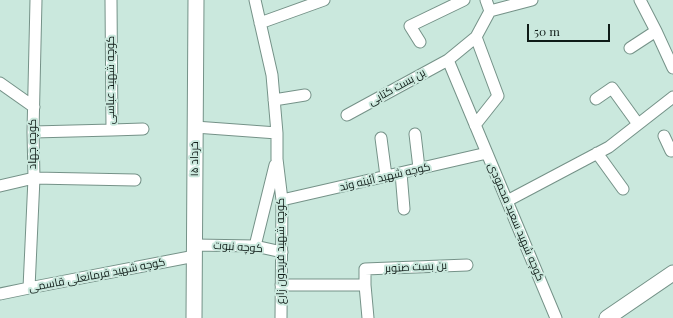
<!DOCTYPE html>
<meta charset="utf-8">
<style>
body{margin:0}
#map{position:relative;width:673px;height:318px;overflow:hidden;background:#cae8dd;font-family:"Playfair Display",serif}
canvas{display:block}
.scale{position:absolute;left:527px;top:24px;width:83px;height:18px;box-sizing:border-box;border:2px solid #0f1b17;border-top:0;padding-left:5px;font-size:12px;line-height:14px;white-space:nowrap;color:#0f1b17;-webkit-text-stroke:3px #cae8dd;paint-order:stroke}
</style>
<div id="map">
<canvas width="673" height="318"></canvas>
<div class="scale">50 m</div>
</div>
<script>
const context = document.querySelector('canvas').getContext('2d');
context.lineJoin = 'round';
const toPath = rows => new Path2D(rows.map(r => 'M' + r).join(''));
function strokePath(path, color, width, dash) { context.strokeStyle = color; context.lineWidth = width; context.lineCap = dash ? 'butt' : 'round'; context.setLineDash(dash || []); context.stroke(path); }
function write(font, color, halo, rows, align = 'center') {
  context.font = font + ' "Playfair Display",Cairo,serif'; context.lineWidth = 4; context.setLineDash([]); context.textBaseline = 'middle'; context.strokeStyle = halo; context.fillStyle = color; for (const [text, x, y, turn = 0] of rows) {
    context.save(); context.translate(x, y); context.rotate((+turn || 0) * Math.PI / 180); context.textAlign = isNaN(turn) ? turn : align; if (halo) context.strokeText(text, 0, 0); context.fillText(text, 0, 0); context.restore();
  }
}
const minor = toPath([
 [255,0,272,75,277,133,277,159,282,200,281,318],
 [640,0,656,31,673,68],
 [490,11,532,0],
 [260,23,324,0],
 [420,42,410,26,464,0],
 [630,48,656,31],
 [448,60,556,318],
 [0,83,34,107],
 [596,99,612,88,638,124],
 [274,100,305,95],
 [347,115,448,60,476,37,490,11,486,0],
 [475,125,498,96,476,37],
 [195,127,277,133],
 [112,130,143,129],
 [33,132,112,130,111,0],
 [415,134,419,168],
 [664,136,671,151,673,150],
 [381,138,386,176],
 [597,153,623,189],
 [401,173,404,209],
 [0,186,34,178,135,180],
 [282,200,487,153],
 [507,201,609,147,673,97],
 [195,245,255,246,282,252],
 [255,246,275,165],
 [281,285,365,285],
 [29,288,34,178,33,132,36,0],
 [0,294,29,288,195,256],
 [368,318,365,285,365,269,467,265]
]);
const secondary = toPath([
 [194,318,196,0],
 [607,318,673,273]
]);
strokePath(minor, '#759288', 13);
strokePath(secondary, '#759288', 17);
strokePath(minor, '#fff', 11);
strokePath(secondary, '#fff', 15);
write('11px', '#0f1b17', '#cae8dd', [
 ["کوچه شهید عباسی",111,80,-90],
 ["بن بست کتابی",397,87,-29],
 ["کوچه جهاد",33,144,-90],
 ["۱۵ خرداد",195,159,-90],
 ["کوچه شهید آئینه وند",385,177,-13],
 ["کوچه شهید سعید محمودی",516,222,67],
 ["کوچه نبوت",238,247,4],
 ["کوچه شهید فریدون زارع",281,251,-90],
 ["بن بست صنوبر",416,267,-3],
 ["کوچه شهید فرمانعلی قاسمی",97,275,-11]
]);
</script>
